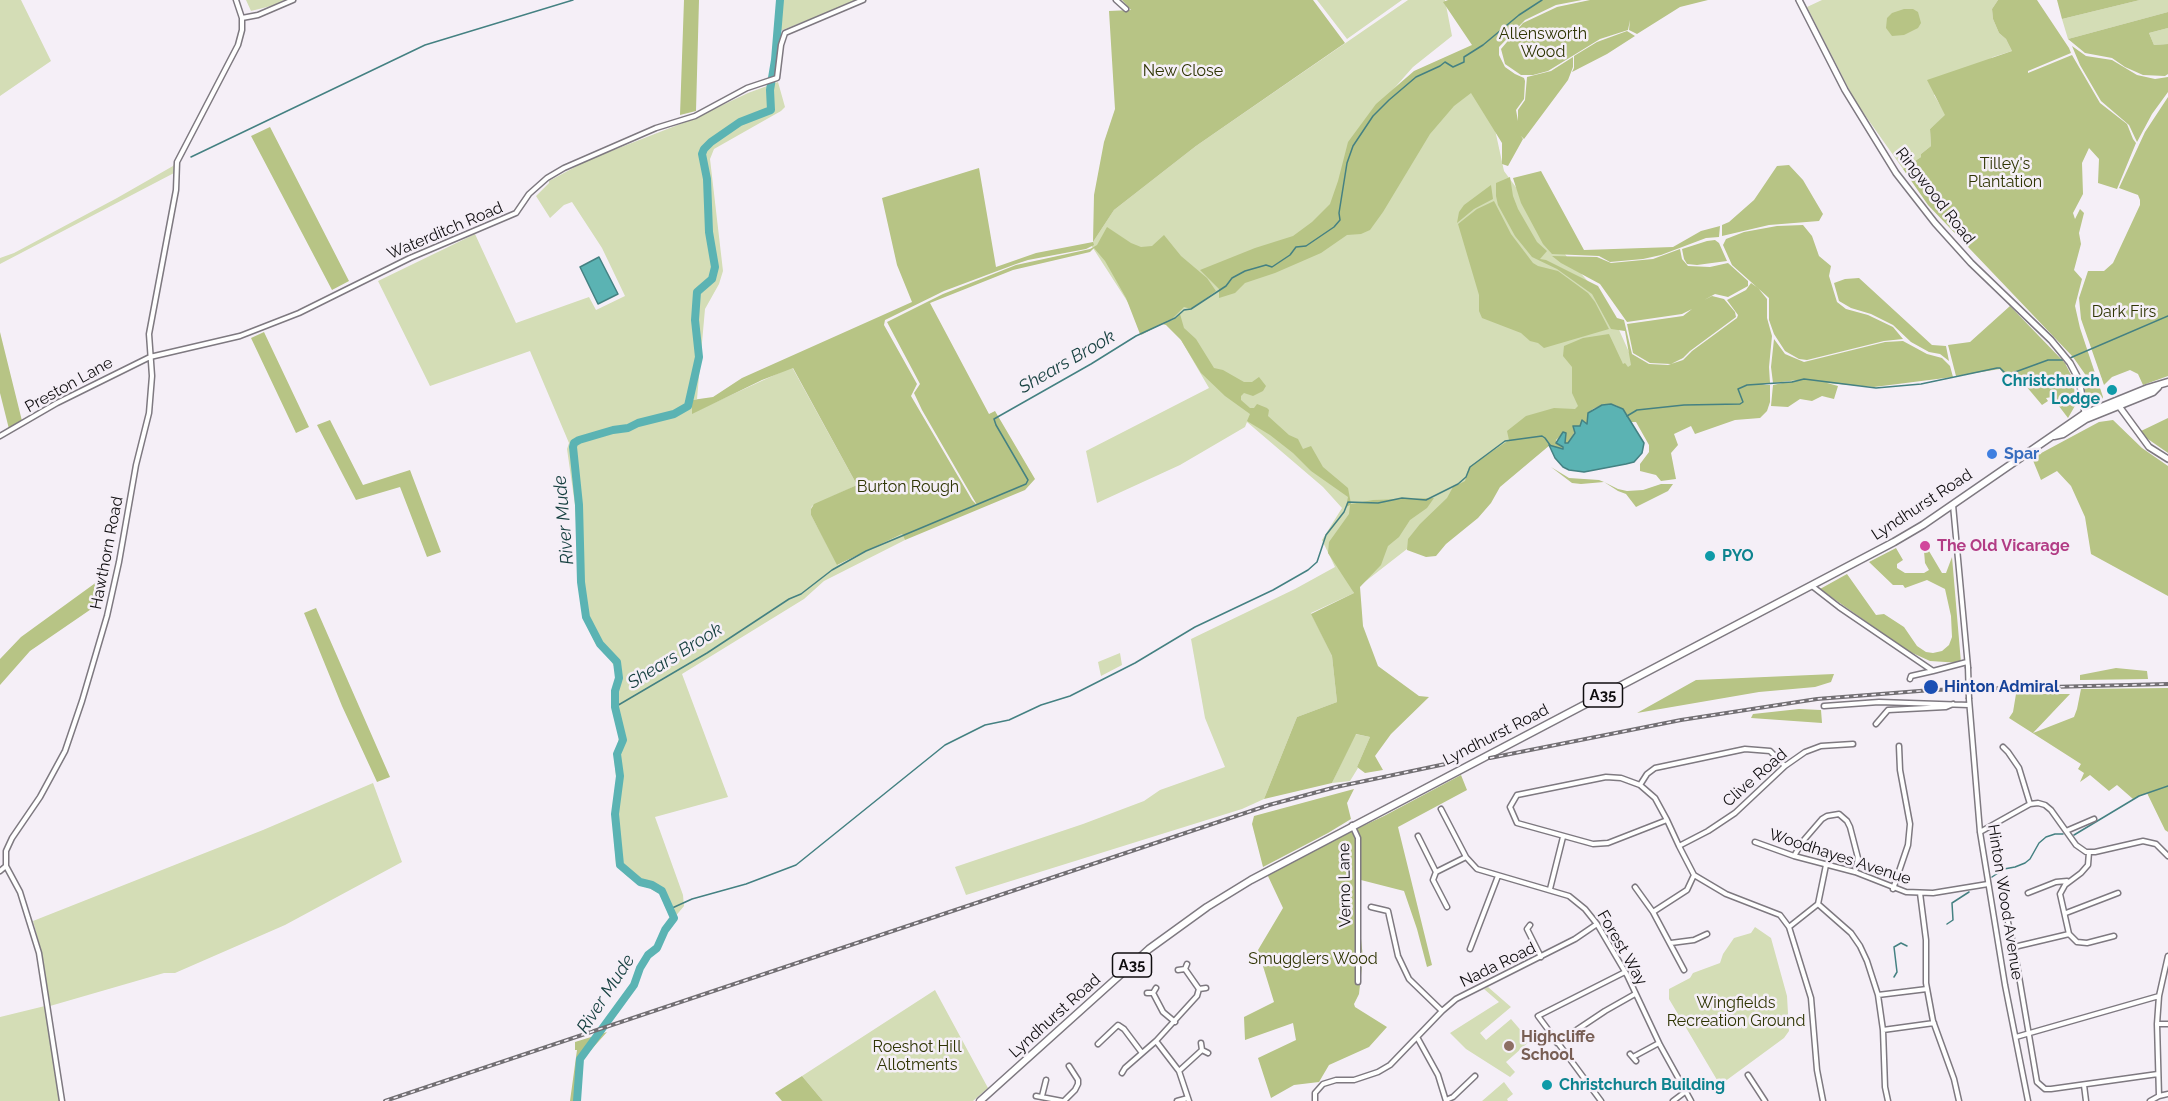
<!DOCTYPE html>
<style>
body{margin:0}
canvas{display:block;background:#f5eff7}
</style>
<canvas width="2168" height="1101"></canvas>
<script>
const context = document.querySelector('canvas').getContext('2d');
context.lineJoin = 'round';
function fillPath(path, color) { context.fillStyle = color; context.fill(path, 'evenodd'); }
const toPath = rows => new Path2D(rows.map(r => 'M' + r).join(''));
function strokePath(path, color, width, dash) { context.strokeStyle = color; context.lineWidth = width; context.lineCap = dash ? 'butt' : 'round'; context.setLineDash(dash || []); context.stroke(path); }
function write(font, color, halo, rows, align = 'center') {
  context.font = font + ' Raleway,sans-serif'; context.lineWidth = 5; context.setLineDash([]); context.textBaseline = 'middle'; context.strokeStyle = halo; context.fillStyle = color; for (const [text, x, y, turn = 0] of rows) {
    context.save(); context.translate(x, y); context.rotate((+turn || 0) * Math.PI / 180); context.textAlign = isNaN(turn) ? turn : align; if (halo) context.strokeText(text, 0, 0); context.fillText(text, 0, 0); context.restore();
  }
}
fillPath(toPath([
 [0,0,21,0,51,61,0,96],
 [246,0,284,0,275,5,251,11],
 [783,0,859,0,780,31],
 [1317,0,1402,0,1347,39],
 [1408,0,1445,0,1452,36,1413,67,1390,93,1369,132,1463,73,1494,125,1504,171,1570,261,1607,303,1637,370,1353,591,1354,593,1311,613,1332,656,1337,702,1297,717,1264,799,1242,809,966,895,955,867,1083,824,1144,801,1160,790,1225,767,1205,718,1191,639,1295,589,1335,567,1322,540,1342,508,1323,487,1247,422,1245,427,1180,465,1097,503,1086,451,1209,388,1167,316,1147,332,1091,245,1114,210,1196,146],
 [1822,0,1998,0,1992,9,1993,19,1999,33,2006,39,2012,51,1993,57,1934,95,1946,115,1930,129,1931,146,1921,154,1921,157,1903,169,1855,101,1807,7],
 [2140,0,2168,0,2168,12,2068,39,2062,19],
 [2168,28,2168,44,2154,45,2149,33],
 [778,82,785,107,781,111,714,149,710,159,723,271,719,284,705,309,697,399,692,400,692,413,792,367,857,485,812,506,811,509,811,515,838,565,902,534,905,540,824,581,804,599,682,674,728,797,655,817,683,895,684,906,674,918,668,911,660,894,627,876,616,865,612,812,617,786,614,758,619,738,612,706,616,670,609,657,596,645,584,620,580,590,575,505,567,449,569,443,530,351,430,386,378,281,475,234,516,323,589,297,596,310,625,296,602,248,572,202,564,205,550,218,536,196,549,183,549,181,588,160,693,119,748,93],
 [175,162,174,173,0,264,0,258,14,253,117,198,173,166],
 [1120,653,1122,665,1101,676,1098,662],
 [1355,734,1370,737,1357,767,1358,768,1350,781,1332,783],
 [373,783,402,862,285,925,175,973,164,973,50,1006,42,954,33,921,263,830],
 [1755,927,1771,938,1787,996,1789,1031,1784,1038,1720,1085,1669,999,1669,989,1690,978,1693,973,1720,963,1723,954,1734,938,1751,933],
 [1488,987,1511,1007,1480,1033,1486,1040,1511,1019,1530,1041,1506,1062,1515,1072,1510,1077,1466,1049,1450,1033,1499,1002,1484,989],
 [935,990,988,1088,973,1101,823,1101,802,1076],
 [45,1006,59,1101,0,1101,0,1017],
 [1504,1082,1513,1094,1507,1099,1508,1101,1482,1101]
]), '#d4ddb6');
fillPath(toPath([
 [684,0,699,0,696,111,680,115],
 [1122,0,1313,0,1345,43,1196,146,1114,210,1093,242,1094,245,1086,249,1028,260,1016,264,944,291,885,320,884,325,917,384,911,396,972,500,977,505,922,410,914,393,920,384,887,322,943,294,1016,265,1090,249,1097,245,1107,227,1131,243,1141,247,1152,246,1164,235,1181,256,1207,278,1216,291,1191,309,1184,307,1173,318,1165,322,1173,320,1180,314,1184,328,1196,339,1214,368,1223,370,1244,382,1252,382,1259,377,1266,386,1263,391,1253,396,1244,393,1241,396,1241,400,1250,408,1254,408,1257,404,1267,408,1269,410,1268,416,1289,435,1298,439,1303,449,1311,446,1323,467,1348,488,1351,504,1373,500,1434,498,1427,508,1410,520,1399,537,1388,546,1381,565,1360,587,1363,626,1378,666,1419,696,1429,697,1391,734,1375,756,1383,770,1365,773,1357,767,1370,737,1356,734,1332,783,1264,799,1297,717,1337,702,1332,656,1311,614,1354,593,1328,553,1329,542,1349,514,1350,505,1346,507,1348,497,1311,471,1293,453,1270,435,1247,421,1250,414,1225,396,1201,373,1181,340,1166,325,1162,324,1141,335,1142,333,1140,334,1126,298,1105,261,1094,248,1090,252,1013,270,930,303,989,414,995,411,1035,479,1025,490,905,540,902,534,837,565,811,515,811,509,814,504,857,485,793,368,762,380,692,414,692,400,713,397,742,378,912,302,897,265,882,198,979,168,996,267,1036,253,1093,242,1094,195,1104,142,1115,109,1109,11,1131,10],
 [1448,0,1582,0,1556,5,1525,20,1499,47,1499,55,1505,67,1515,74,1524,78,1525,81,1524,99,1516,110,1518,121,1518,110,1525,100,1527,77,1551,71,1573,57,1573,67,1568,80,1524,139,1521,136,1523,139,1508,166,1502,164,1502,143,1471,93,1454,106,1430,134,1383,212,1370,230,1361,234,1347,235,1321,253,1275,273,1245,283,1235,293,1219,298,1219,289,1200,270,1255,248,1293,236,1312,222,1330,204,1338,181,1348,142,1376,104,1414,71,1472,45,1443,2],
 [1590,0,1708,0,1680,7,1637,34,1629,30,1630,20,1628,30,1600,39,1548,71,1533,75,1521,75,1505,64,1501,49,1523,23,1557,7],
 [1998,0,2037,0,2069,48,2071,53,2028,71,2028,73,2072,55,2100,103,2127,124,2133,139,2136,143,2117,189,2098,183,2099,159,2089,148,2082,163,2083,194,2073,213,2075,219,2080,209,2084,213,2079,233,2081,244,2074,270,2082,279,2075,306,2080,328,2103,397,2101,401,2088,405,2083,381,2087,377,2073,357,1928,205,1903,169,1921,157,1921,154,1931,146,1930,129,1945,115,1927,80,2012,51,2006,39,1999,33,1993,19,1992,9],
 [2057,0,2140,0,2062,19],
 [1904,9,1913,9,1918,12,1921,23,1918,28,1904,35,1892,36,1886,28,1887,18,1892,13],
 [2168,12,2168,28,2149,33,2154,45,2168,44,2168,74,2165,76,2143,75,2125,67,2112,58,2085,53,2068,39],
 [1627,31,1635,36,1607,54,1572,72,1574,68,1574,56,1597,42],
 [2072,46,2086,56,2112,60,2137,75,2155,79,2168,77,2168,92,2152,114,2137,142,2129,125,2101,101,2080,65],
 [2168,97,2168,376,2143,385,2138,374,2130,370,2112,377,2104,385,2081,319,2079,298,2088,271,2104,271,2113,263,2140,205,2140,200,2138,195,2119,188,2145,132],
 [270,127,349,281,332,290,251,136],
 [1789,165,1803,180,1823,214,1819,221,1769,225,1722,236,1722,225,1729,222,1754,200,1777,166],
 [1541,171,1584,250,1673,247,1701,231,1720,226,1719,237,1706,238,1661,255,1643,259,1610,262,1599,256,1552,254,1543,244,1521,203,1513,178],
 [1510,177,1513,196,1518,209,1537,242,1547,251,1540,259,1546,260,1598,286,1617,318,1624,320,1632,354,1649,364,1668,365,1683,360,1692,351,1737,318,1738,315,1727,300,1746,290,1751,283,1758,288,1767,299,1767,318,1772,336,1769,367,1770,383,1762,385,1770,385,1770,402,1767,411,1760,418,1735,420,1695,434,1691,426,1674,434,1678,445,1671,453,1676,479,1661,481,1656,475,1640,471,1640,464,1649,452,1649,445,1636,422,1631,422,1623,409,1615,405,1604,404,1593,409,1588,413,1588,424,1582,420,1581,425,1575,431,1569,443,1565,443,1565,432,1556,440,1557,444,1563,447,1563,449,1550,445,1500,487,1491,503,1478,518,1446,544,1436,556,1426,557,1407,550,1408,539,1420,524,1447,498,1453,487,1465,481,1469,467,1509,440,1507,431,1526,416,1554,408,1575,409,1578,406,1572,393,1572,367,1563,356,1564,346,1583,338,1609,334,1623,364,1625,363,1628,367,1631,365,1625,331,1611,329,1592,294,1557,269,1532,257,1515,236,1498,205,1496,196,1496,183],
 [1491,185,1493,199,1474,209,1457,223,1459,212,1464,205],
 [1494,201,1511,234,1533,263,1538,266,1558,271,1588,293,1595,302,1609,329,1544,348,1538,343,1530,341,1521,333,1482,318,1479,311,1479,295,1458,224,1477,209],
 [1803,225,1812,236,1819,256,1831,266,1829,276,1837,302,1846,309,1868,315,1893,327,1903,339,1884,341,1807,360,1799,359,1785,351,1774,334,1769,320,1769,298,1732,265,1723,245,1726,239,1744,232,1777,226],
 [1715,240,1719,243,1727,261,1697,265,1687,264,1684,259,1682,249,1707,241],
 [1680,249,1682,259,1688,266,1710,267,1728,263,1748,281,1748,286,1728,297,1715,294,1704,300,1712,296,1724,299,1735,312,1736,317,1690,351,1683,358,1671,364,1650,363,1633,353,1627,324,1683,316,1692,309,1682,314,1627,322,1600,284,1561,263,1552,256,1597,257,1611,263,1653,259],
 [1859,278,1932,345,1946,346,1949,361,1940,354,1929,352,1911,342,1893,325,1871,314,1851,308,1839,301,1834,283,1845,279],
 [2010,306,2065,363,2073,379,2076,404,2068,418,2052,397,2046,398,2048,401,2042,405,2015,373,2006,377,2000,369,1956,376,1948,345,1970,342],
 [0,332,22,421,9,429,0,393],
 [264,332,309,427,296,433,251,338],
 [1774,339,1785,354,1804,362,1885,342,1903,341,1927,354,1942,358,1950,366,1953,377,1874,387,1827,383,1838,386,1834,399,1822,396,1812,401,1800,399,1788,407,1771,406,1773,385,1798,380,1773,383,1771,367],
 [2168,418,2168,453,2145,437,2141,431],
 [330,420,363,485,410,470,441,552,427,557,400,487,356,500,317,425],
 [2113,420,2142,448,2168,466,2168,596,2091,554,2085,517,2071,486,2057,471,2041,480,2032,458,2099,422],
 [1551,467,1569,478,1599,480,1604,482,1618,489,1627,491,1643,490,1661,484,1673,484,1668,491,1636,507,1626,494,1618,491,1604,482,1581,484,1572,483],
 [1896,548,1903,560,1897,564,1897,568,1905,573,1924,573,1929,570,1925,563,1924,551,1929,551,1942,573,1946,573,1952,557,1961,663,1930,661,1908,651,1820,589,1847,574,1876,615,1884,614,1904,627,1917,646,1926,652,1933,653,1942,651,1949,645,1952,637,1951,616,1945,589,1927,580,1905,588,1903,585,1893,585,1869,562],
 [105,576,100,603,30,651,0,685,0,659,21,637],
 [316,608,390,777,377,782,342,706,304,613],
 [2116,668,2147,671,2148,679,2080,680,2080,675],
 [1834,674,1831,682,1815,687,1759,692,1637,713,1696,680],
 [2168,688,2168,832,2165,830,2147,793,2133,799,2117,785,2109,791,2090,775,2080,782,2084,773,2078,769,2081,764,2009,718,2013,712,2016,694,2070,694,2033,733,2074,717,2077,709,2081,689],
 [1799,709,1821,710,1822,723,1751,718,1753,714],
 [1461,775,1467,790,1398,827,1432,965,1427,967,1417,929,1404,891,1357,879,1356,890,1363,958,1359,994,1354,1004,1355,1007,1387,1027,1369,1047,1329,1065,1319,1082,1294,1085,1271,1098,1258,1058,1296,1040,1293,1023,1245,1040,1244,1017,1274,1002,1258,950,1283,908,1267,874,1314,849,1384,816],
 [1354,789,1347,803,1351,819,1328,833,1263,867,1252,824,1254,816],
 [607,1032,582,1060,580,1101,570,1101,577,1050,575,1050,575,1042],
 [802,1076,823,1101,782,1101,775,1093]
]), '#b7c485');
const water = toPath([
 [599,257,618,294,598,304,580,267,599,257],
 [1611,404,1623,409,1626,414,1644,443,1642,453,1634,462,1626,464,1584,472,1569,470,1563,467,1555,458,1549,445,1563,449,1563,447,1556,443,1563,432,1566,433,1565,443,1568,443,1575,433,1573,426,1580,426,1582,420,1587,424,1588,413,1602,405,1611,404]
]);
fillPath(water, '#5bb3b3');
strokePath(water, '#448182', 1.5);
strokePath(toPath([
 [191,157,425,45,573,0],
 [2070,358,2168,316],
 [1627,416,1637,410,1684,405,1740,404,1743,402,1738,389,1747,385,1792,382,1804,379,1876,388,1921,384,1997,368,2000,368,2007,375,2048,360,2063,360],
 [615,707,707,653,789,599,801,594,832,570,866,551,1026,484,1028,480,996,425,994,419,1091,364,1136,336,1175,318,1184,310,1191,309,1226,286,1232,278,1245,271,1266,265,1272,267,1290,255,1296,247,1306,246,1334,227,1340,220,1339,213,1347,163,1353,146,1373,116,1389,100,1416,77,1440,66,1445,62,1453,67,1464,62,1464,57,1483,45,1519,15,1542,0],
 [2074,835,2139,796,2168,786],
 [1992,877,2004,869,2015,867,2025,863,2030,859,2039,843,2046,837,2055,834,2063,834],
 [670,909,692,899,746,884,796,865,945,745,985,725,1009,720,1041,705,1070,696,1135,663,1195,627,1273,590,1308,570,1317,562,1326,535,1344,512,1348,502,1378,503,1402,498,1426,500,1458,484,1466,477,1470,467,1505,441,1542,436,1545,438,1550,445],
 [1947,924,1953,920,1952,903,1969,892],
 [1894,977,1897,972,1894,947,1901,943,1907,946]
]), '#448182', 1.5);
strokePath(toPath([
 [577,1101,580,1059,634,985,640,968,648,955,657,948,665,930,674,918,662,891,652,885,640,882,620,865,615,814,620,776,617,754,623,740,615,707,615,691,619,678,617,662,600,644,586,617,581,582,579,505,573,447,574,443,579,440,613,430,628,428,638,423,674,414,688,406,699,357,695,320,697,292,712,279,715,267,709,232,707,179,702,154,704,149,711,142,740,122,771,110,770,90,775,60,780,0]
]), '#5bb3b3', 8);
const minor = toPath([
 [1116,0,1126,9],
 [242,18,258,15,293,0],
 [0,436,57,403,150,357,240,336,299,313,410,258,516,213,529,194,547,178,564,168,656,128,695,116,747,88,777,78,781,45,785,33,863,0],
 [1953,505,1968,667],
 [1812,586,1839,607,1933,671,1967,662],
 [1910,679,1911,676,1933,671],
 [1969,699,1980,832,2005,985,2028,1101],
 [1824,706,1879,702,1969,705],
 [1876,724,1888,710,1946,707,1953,704],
 [2003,747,2008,752,2019,768,2030,804],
 [1640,785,1647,774,1655,768,1745,749,1770,751,1785,766],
 [1441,809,1466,857,1477,869,1569,896,1585,909,1597,924,1627,975,1660,1045,1691,1101],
 [1667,820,1608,843,1593,844,1517,823,1510,807,1517,795,1606,777,1621,778,1640,785,1655,798,1667,820,1679,846,1694,875,1726,894,1780,915,1789,927,1811,998,1817,1070,1823,1101],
 [1352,825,1358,838,1358,982],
 [2066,831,2094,819],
 [1980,832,2030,804,2038,803,2045,805,2051,810,2076,845,2086,852,2095,852,2143,841,2156,844,2168,856],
 [1418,836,1436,872],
 [1755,842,1794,856,1855,872,1906,892,1933,893,1988,884],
 [1679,846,1708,831,1735,813,1785,766,1805,752,1821,746,1853,744],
 [2089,852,2088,865,2081,873,2065,885,2060,894,2069,934,2014,947,2037,1082,2045,1089,2051,1089,2158,1074],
 [1794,856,1803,841,1822,819,1827,816,1839,814,1847,821,1850,827,1858,858,1855,872],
 [0,871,6,866],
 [1635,887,1653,912,1684,970],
 [1550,889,1563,837],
 [1893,889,1908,845,1910,824,1900,770,1899,746],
 [1920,893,1926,940,1926,983,1933,1021,1954,1079,1959,1101],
 [2028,893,2056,882,2067,881],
 [1818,904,1851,933,1860,946,1867,961,1878,995,1883,1030,1885,1087,1888,1101],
 [1371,907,1388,911,1398,956,1409,979,1442,1011],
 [1447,907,1433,880,1436,872,1466,857],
 [1653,912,1687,890,1694,875],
 [2066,913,2118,893],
 [2007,918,2014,947],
 [1530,925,1527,929,1541,957],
 [1789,927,1818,904,1826,865],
 [2069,934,2077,942,2087,943,2114,936],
 [1671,943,1694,940,1707,934],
 [1470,949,1498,876],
 [1178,970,1185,969,1187,964],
 [1199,989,1206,988],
 [1147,993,1153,993,1156,988],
 [1153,993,1163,1012,1175,1022],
 [1878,995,1927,989],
 [2157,1024,2168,1024],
 [1883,1030,1934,1023],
 [1417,1037,1438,1075,1446,1101],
 [2016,1037,2159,996],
 [1156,1041,1179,1071,1189,1101],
 [1201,1043,1202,1050,1208,1053],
 [1557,1043,1605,1011,1635,994],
 [1098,1044,1118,1025,1124,1029,1142,1053],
 [1630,1054,1636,1061],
 [1633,1057,1659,1043],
 [1179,1071,1202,1050],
 [1122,1073,1125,1068,1156,1041,1197,996,1199,989,1185,969],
 [1748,1075,1765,1101],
 [2084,1085,2086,1101],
 [1036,1096,1062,1101],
 [1042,1096,1046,1080],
 [2159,1096,2157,1024,2159,996,2168,956],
 [1446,1100,1453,1097,1475,1076],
 [62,1101,39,953,20,892,6,866,6,851,12,838,40,797,65,751,82,701,107,616,119,562,136,465,149,413,152,376,149,334,176,190,177,162,238,45,242,30,242,18,236,0],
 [1064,1101,1075,1090,1078,1084,1078,1080,1069,1066],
 [1177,1101,1188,1098],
 [1315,1101,1315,1093,1323,1084,1336,1080,1354,1080,1378,1072,1390,1065,1442,1011,1456,999,1575,939,1597,924],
 [1601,1101,1538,1016,1625,972],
 [1673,1101,1685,1092],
 [2150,1101,2159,1096,2168,1094]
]);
const tertiary = toPath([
 [1799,0,1845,90,1896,173,1935,223,1971,263,2051,340,2070,363,2079,380,2086,418],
 [2116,402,2149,447,2168,459]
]);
const primary = toPath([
 [2054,436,2063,434,2086,419,2153,392,2158,387],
 [980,1101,1149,949,1207,907,1251,880,1894,542,1923,525,2084,414,2148,388,2168,382]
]);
strokePath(minor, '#7e7980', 7);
strokePath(tertiary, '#7e7980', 8);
strokePath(primary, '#7e7980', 9);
strokePath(minor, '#fff', 4);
strokePath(tertiary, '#fff', 5);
strokePath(primary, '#fff', 6);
const rail = toPath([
 [1490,758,1681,720,1817,699,1932,690,2168,684],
 [385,1101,1269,805,1336,787,1455,762]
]);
strokePath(rail, '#726f73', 4);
strokePath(rail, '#f5eff7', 1.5, [4.5]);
const minorBridge = toPath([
 [1968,667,1969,699]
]);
strokePath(minorBridge, '#7e7980', 7, []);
strokePath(minorBridge, '#fff', 4);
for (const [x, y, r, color] of [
 [2112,390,6,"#0f9aa8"],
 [1992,454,6,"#3f7fe0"],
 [1925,546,6,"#d1479c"],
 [1710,556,6,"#0f9aa8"],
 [1931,687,8,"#1a4fb4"],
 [1509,1046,6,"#8d6e63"],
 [1547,1085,6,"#0f9aa8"]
]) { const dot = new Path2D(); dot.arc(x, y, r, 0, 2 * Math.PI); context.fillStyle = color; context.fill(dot); strokePath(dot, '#f5eff7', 2); }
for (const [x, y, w] of [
 [1603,695,39],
 [1132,965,39]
]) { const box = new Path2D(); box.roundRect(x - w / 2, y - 12, w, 24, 4.5); context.fillStyle = '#f5eff7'; context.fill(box); strokePath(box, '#0f0d0f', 1.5); }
write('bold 15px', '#0f0d0f', null, [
 ["A35",1603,695],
 ["A35",1132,965]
]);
write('16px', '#2f3504', '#f5eff7', [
 ["Allensworth",1543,34],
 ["Wood",1543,52],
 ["New Close",1183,71],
 ["Tilley's",2005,164],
 ["Plantation",2005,182],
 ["Dark Firs",2124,312],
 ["Burton Rough",908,487],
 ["Smugglers Wood",1313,959],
 ["Wingfields",1736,1003],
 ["Recreation Ground",1736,1021],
 ["Roeshot Hill",917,1047],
 ["Allotments",917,1065]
]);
write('16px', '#0f0d0f', '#f5eff7', [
 ["Ringwood Road",1935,196,52],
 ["Waterditch Road",445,231,-23],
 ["Preston Lane",69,385,-29],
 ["Lyndhurst Road",1922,505,-33],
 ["Hawthorn Road",107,553,-79],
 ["Lyndhurst Road",1496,735,-27],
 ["Clive Road",1755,778,-41],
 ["Woodhayes Avenue",1840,857,18],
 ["Verno Lane",1345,885,-91],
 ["Hinton Wood Avenue",2005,902,81],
 ["Forest Way",1622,948,60],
 ["Nada Road",1498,965,-26],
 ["Lyndhurst Road",1055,1016,-42]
]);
write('bold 16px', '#0d838f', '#f5eff7', [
 ["Christchurch",2100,381,"right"],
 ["Lodge",2100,399,"right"],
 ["PYO",1722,556],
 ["Christchurch Building",1559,1085]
], 'left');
write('bold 16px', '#366cbe', '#f5eff7', [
 ["Spar",2004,454]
], 'left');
write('bold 16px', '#b23c85', '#f5eff7', [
 ["The Old Vicarage",1937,546]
], 'left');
write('bold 16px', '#164399', '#f5eff7', [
 ["Hinton Admiral",1944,687]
], 'left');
write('bold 16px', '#785e54', '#f5eff7', [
 ["Highcliffe",1521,1037],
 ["School",1521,1055]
], 'left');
write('italic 18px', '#153f3f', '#f5eff7', [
 ["Shears Brook",1067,362,-30],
 ["River Mude",564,520,-95],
 ["Shears Brook",675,656,-32],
 ["River Mude",606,994,-57]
]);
</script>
